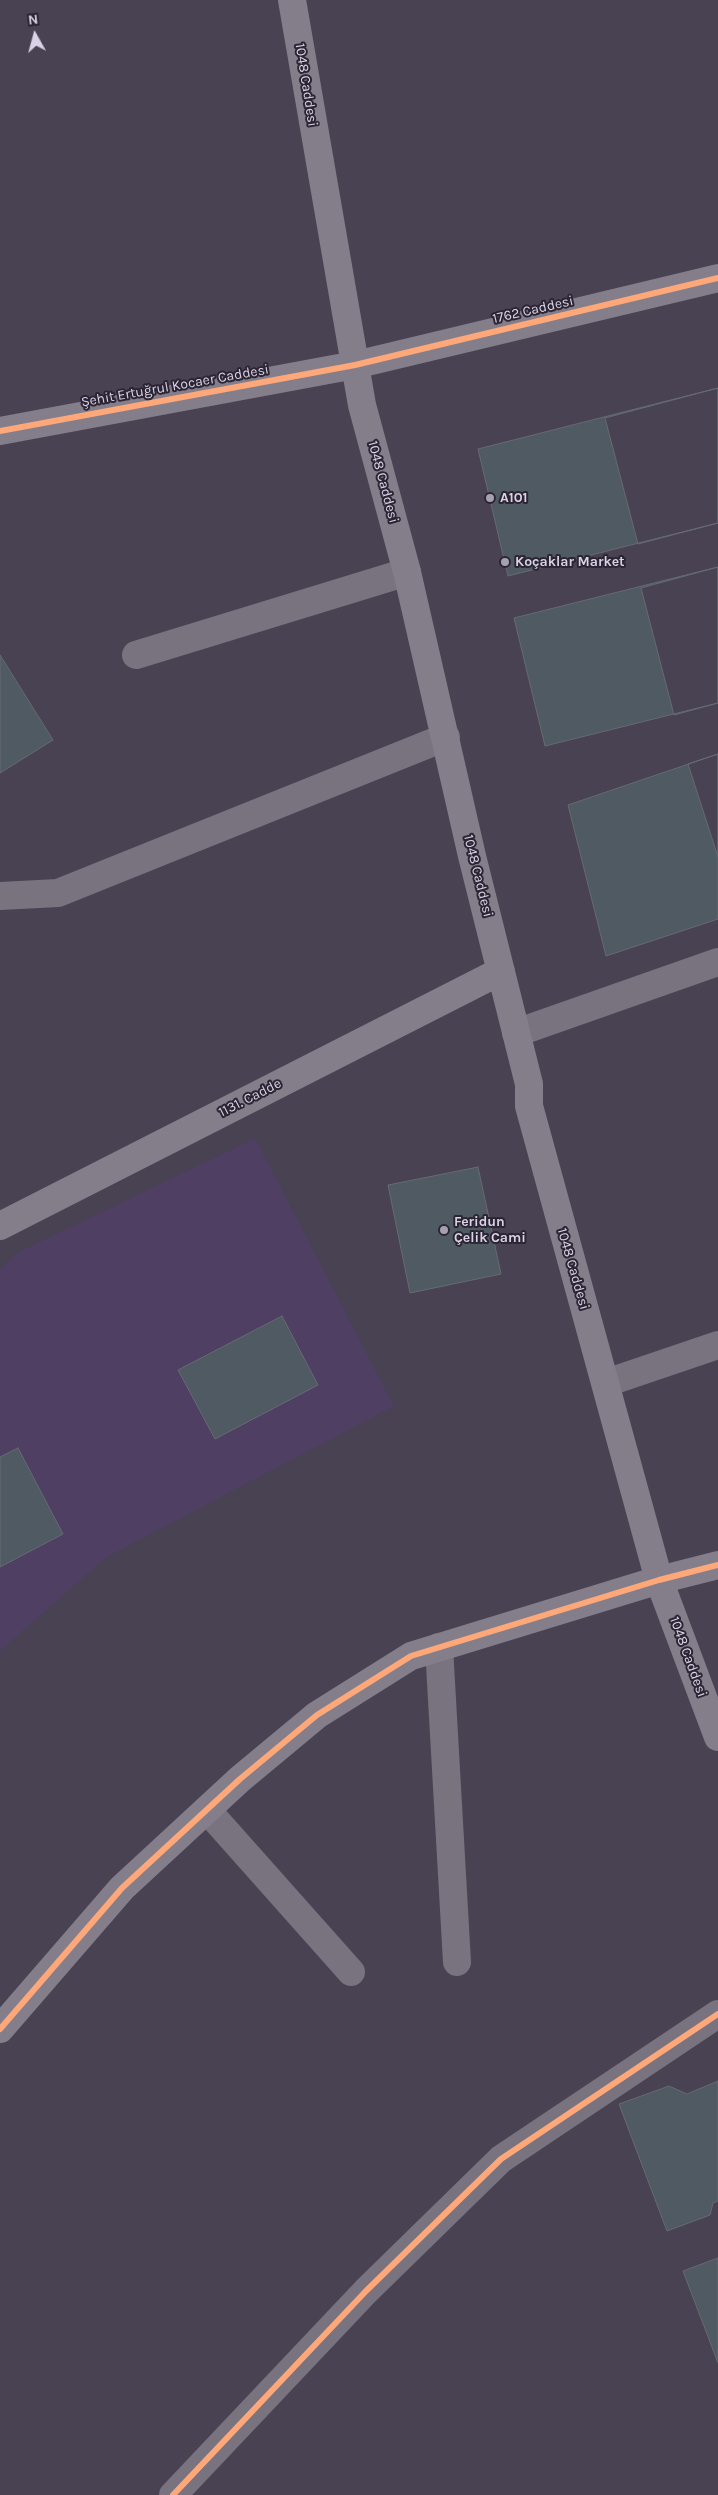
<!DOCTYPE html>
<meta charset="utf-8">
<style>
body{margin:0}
#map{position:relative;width:718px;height:2495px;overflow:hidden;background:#494253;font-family:Karla,sans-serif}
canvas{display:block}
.north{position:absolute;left:10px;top:10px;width:50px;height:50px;-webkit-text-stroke:4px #2b2534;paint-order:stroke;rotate:353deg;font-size:14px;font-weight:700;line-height:20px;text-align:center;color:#dad2e7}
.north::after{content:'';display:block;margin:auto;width:18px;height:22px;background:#dad2e7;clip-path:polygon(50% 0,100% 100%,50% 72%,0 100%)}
</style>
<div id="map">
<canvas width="718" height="2495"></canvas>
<div class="north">N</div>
</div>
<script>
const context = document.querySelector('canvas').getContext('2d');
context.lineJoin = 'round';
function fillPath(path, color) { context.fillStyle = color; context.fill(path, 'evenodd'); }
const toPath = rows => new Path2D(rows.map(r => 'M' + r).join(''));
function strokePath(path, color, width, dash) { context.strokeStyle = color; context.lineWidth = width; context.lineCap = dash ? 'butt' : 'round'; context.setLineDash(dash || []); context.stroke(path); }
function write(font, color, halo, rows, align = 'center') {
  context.font = font + ' Karla,sans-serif'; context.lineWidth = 4; context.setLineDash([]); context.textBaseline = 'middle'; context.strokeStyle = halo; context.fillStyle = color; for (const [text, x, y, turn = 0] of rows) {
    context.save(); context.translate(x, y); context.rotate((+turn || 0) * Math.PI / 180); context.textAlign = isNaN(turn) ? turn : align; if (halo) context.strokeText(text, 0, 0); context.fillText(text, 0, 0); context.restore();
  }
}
fillPath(toPath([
 [255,1138,394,1406,105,1558,0,1651,0,1270,17,1253]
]), '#4f3f63');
const building = toPath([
 [718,388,718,523,638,544,605,418,718,388],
 [718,388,718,523,508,576,478,449,718,388],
 [718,567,718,703,545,746,514,618,718,567],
 [718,567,718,703,674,715,641,588,718,567],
 [0,655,53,740,0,773,0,655],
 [718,754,718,857,688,764,718,754],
 [718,754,718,919,606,956,568,805,718,754],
 [478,1167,501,1274,410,1293,388,1185,478,1167],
 [282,1316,318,1385,215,1439,178,1370,282,1316],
 [18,1448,63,1534,0,1567,0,1457,18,1448],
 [718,2081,718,2201,713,2203,710,2215,667,2231,619,2104,669,2086,687,2094,718,2081],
 [718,2258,718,2363,683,2271,718,2258]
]);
fillPath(building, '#505a62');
strokePath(building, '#666a73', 1);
strokePath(toPath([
 [136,655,407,572],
 [0,896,58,893,446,737],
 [516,1033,718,962],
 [606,1383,718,1345],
 [439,1647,457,1962],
 [207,1810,351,1972],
 [173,2495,366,2291,501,2159,718,2014]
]), '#78737e', 28);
strokePath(toPath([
 [292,0,362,405,407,572,472,856,529,1084,529,1106,659,1580,718,1737],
 [0,431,355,365,718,278],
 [0,1226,501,971],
 [0,2029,122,1888,240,1779,317,1715,411,1656,659,1580,718,1565]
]), '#847e8b', 28);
strokePath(toPath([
 [0,431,355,365,718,278],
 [0,2029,122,1888,240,1779,317,1715,411,1656,659,1580,718,1565],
 [173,2495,366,2291,501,2159,718,2014]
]), '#fea87a', 6);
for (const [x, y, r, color] of [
 [490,498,5,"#a7a0b3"],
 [505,562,5,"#a7a0b3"],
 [444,1230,5,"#a7a0b3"]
]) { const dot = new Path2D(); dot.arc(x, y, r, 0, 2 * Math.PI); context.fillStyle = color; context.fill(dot); strokePath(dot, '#2b2534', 2); }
write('14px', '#dad2e7', '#2b2534', [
 ["1048 Caddesi",306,85,81],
 ["1762 Caddesi",533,310,-13],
 ["Şehit Ertuğrul Kocaer Caddesi",175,386,-10],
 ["1048 Caddesi",383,482,75],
 ["1048 Caddesi",478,876,76],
 ["1131. Cadde",250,1098,-27],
 ["1048 Caddesi",573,1269,74],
 ["1048 Caddesi",688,1657,70]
]);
write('bold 14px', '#dad2e7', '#2b2534', [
 ["A101",500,498],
 ["Koçaklar Market",515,562],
 ["Feridun",454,1222],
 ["Çelik Cami",454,1238]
], 'left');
</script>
